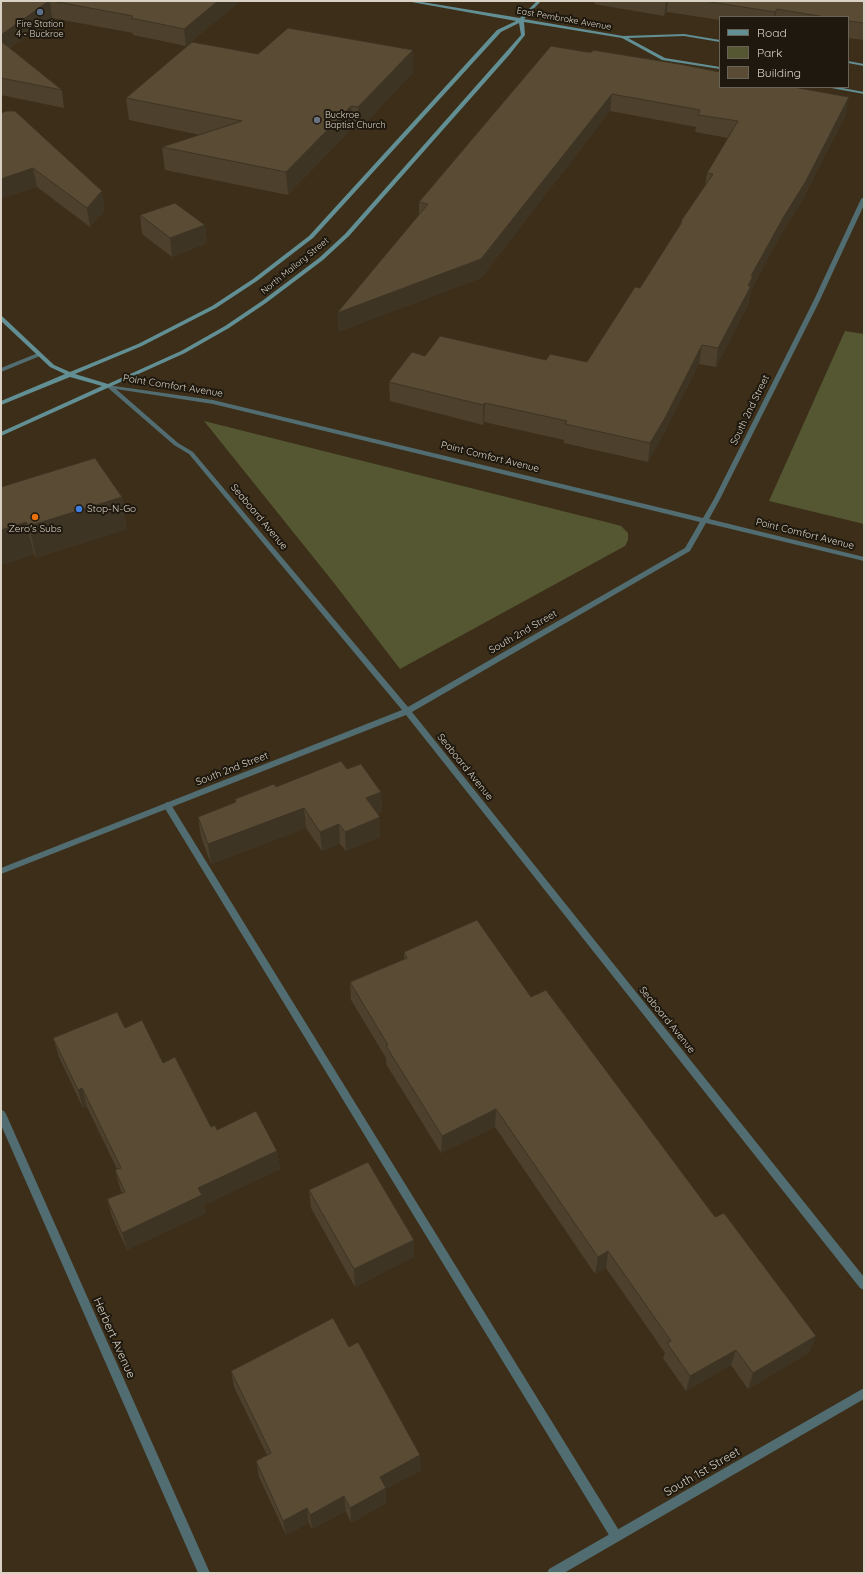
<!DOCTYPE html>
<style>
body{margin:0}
#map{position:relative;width:865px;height:1574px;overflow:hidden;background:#3c2e19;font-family:Quicksand,sans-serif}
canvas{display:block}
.frame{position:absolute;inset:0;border:2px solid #d9d1c4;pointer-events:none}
.legend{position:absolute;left:719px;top:16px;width:130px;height:72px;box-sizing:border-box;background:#1e180e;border:1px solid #696257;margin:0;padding:5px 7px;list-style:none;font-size:12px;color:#d9d1c4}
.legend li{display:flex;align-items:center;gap:8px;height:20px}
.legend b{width:20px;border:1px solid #696257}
</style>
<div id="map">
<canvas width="865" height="1574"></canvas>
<div class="frame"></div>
<ul class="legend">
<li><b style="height:5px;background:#628f94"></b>Road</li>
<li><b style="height:11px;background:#545732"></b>Park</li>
<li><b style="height:11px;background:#594b34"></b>Building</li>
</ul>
</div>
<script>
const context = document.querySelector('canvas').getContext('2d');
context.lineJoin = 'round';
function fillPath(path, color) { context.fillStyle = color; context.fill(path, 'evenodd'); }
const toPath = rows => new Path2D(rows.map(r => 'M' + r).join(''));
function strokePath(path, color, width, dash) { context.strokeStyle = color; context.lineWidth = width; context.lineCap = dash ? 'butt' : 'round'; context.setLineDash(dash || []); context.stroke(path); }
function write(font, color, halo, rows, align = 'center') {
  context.font = font + ' Quicksand,sans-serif'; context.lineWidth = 4; context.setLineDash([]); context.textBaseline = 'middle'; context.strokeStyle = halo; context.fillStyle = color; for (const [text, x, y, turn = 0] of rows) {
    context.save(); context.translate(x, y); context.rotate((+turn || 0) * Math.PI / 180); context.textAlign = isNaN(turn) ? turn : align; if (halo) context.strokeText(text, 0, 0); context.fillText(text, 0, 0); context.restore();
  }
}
fillPath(toPath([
 [845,331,864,334,864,524,769,501],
 [204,421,610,523,621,526,628,533,628,540,625,546,400,669,334,583]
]), '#545732');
fillPath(toPath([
 [38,353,41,355,40,356,1,372,1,368,38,353],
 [167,802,170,803,620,1532,622,1536,620,1540,616,1542,612,1540,164,807,163,805,167,802]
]), '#526d71');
fillPath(toPath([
 [864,197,864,205,819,302,720,499,709,519,864,557,864,561,706,523,690,551,412,712,864,1277,864,1290,860,1288,406,715,1,874,1,868,402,710,189,454,174,445,107,387,107,385,213,400,703,518,714,499,813,302,861,199,864,197],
 [116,389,213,404,700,522,685,548,408,707,193,452,178,443,116,389],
 [1,1110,4,1111,6,1114,210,1573,198,1573,1,1125,1,1110],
 [864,1388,864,1399,564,1573,547,1573,549,1569,864,1388]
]), '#526d71');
fillPath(toPath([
 [406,1,416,1,520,18,537,1,541,1,524,19,623,36,684,34,720,40,720,42,684,36,628,38,665,58,720,67,720,69,662,60,622,38,524,22,525,35,510,54,349,236,323,260,266,303,229,328,185,353,1,436,1,432,102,386,70,377,1,405,1,401,65,374,50,367,1,321,1,316,3,317,54,365,70,372,138,344,212,306,253,279,309,236,497,30,516,21,406,1],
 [519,23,521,35,506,52,345,234,319,258,262,301,225,326,181,351,108,384,75,374,142,346,216,308,257,281,313,238,501,32,519,23],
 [848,61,864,64,864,66,848,63,848,61],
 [826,87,837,87,864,92,864,94,826,87]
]), '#628f94');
fillPath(toPath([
 [1,1,240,1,186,46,133,35,133,33,52,18,10,48,62,90,64,108,1,95],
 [594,1,864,1,864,40,848,38,848,17,720,17,720,20,667,12,664,16,594,4,595,1],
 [551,46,846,114,803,199,780,236,751,290,748,305,716,367,699,364,662,437,648,462,564,443,564,440,484,422,483,425,390,401,389,382,425,356,587,362,640,288,680,225,681,221,705,186,707,173,728,138,695,132,696,127,610,111,481,278,338,332,419,215,419,202],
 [258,54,413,72,359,130,352,128,288,195,165,170,162,147,200,135,129,120,126,98],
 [1,113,105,210,90,227,37,187,1,198],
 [140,215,205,225,207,243,172,257,142,234],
 [1,487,122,497,127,529,36,558,34,554,1,565],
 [347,769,381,792,382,812,377,813,380,837,346,851,340,844,322,851,306,828,211,864,201,837,198,817,235,803,235,799,276,787],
 [404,952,531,997,810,1352,748,1389,731,1365,686,1391,663,1358,665,1353,606,1268,595,1274,495,1127,441,1153,386,1064,386,1058,351,1000,350,982,404,959],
 [125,1028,163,1063,211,1127,217,1130,277,1151,280,1169,204,1205,206,1213,127,1250,112,1217,107,1199,122,1193,120,1188,115,1170,117,1169,87,1107,83,1108,59,1057,53,1038],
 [309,1190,414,1240,414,1257,355,1287,311,1208],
 [349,1347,421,1470,386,1489,386,1503,351,1523,346,1511,312,1529,309,1523,286,1535,259,1477,256,1461,267,1455,234,1387,231,1371]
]), '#4d402d');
fillPath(toPath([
 [49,1,50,1,52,18,1,54,1,35],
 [218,1,240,1,186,46,184,29],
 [666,1,668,1,667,12,664,16],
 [777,9,775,17,774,17,775,12],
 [413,50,413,72,359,130,358,107],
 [612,94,610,111,481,278,338,332,337,313],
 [849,97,846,114,803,199,780,236,751,290,748,305,716,367,718,348,748,286,751,276],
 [351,106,352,128,288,195,286,172],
 [33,168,37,187,1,198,1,179],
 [102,191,105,210,90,227,87,208],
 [205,225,207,243,172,257,170,238],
 [702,345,699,364,662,437,648,462,650,443],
 [485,403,484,422,483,425,483,405],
 [122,497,127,529,36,558,29,526],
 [26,522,34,554,1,565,1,530],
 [381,792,382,812,367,818,366,798],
 [304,808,306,828,211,864,208,844],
 [380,817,380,837,346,851,345,832],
 [339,824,340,844,322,851,320,832],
 [82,1088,87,1107,83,1108,78,1090],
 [496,1109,495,1127,441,1153,442,1136],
 [277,1151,280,1169,204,1205,206,1213,127,1250,122,1233,198,1188],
 [414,1240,414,1257,355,1287,354,1269],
 [608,1251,606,1268,595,1274,598,1257],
 [816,1336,810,1352,748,1389,753,1373],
 [736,1350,731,1365,686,1391,690,1376],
 [420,1455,421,1470,386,1489,386,1503,351,1523,350,1508,380,1477],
 [344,1496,346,1511,312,1529,310,1515],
 [307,1508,309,1523,286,1535,283,1521]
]), '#3e3424');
const building = toPath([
 [1,1,49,1,1,35,1,1],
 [52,1,218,1,184,29,131,18,133,16,52,1],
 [704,1,864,1,864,23,848,21,848,17,825,17,777,9,775,12,704,1],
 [288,28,413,50,358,107,351,106,286,172,162,147,242,121,126,98,192,42,258,54,288,28],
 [1,41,62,90,1,78,1,41],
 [551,46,587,52,592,52,593,50,679,64,720,72,720,87,793,87,849,97,806,181,783,218,751,276,753,276,748,286,751,286,718,348,702,345,665,418,650,443,565,424,567,421,485,403,483,405,389,382,412,352,425,356,440,336,546,360,550,354,587,362,635,287,640,288,682,222,681,221,713,174,707,173,738,121,698,115,700,110,612,94,481,259,337,313,428,204,419,202,551,46],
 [6,111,15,111,102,191,87,208,33,168,1,179,1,113,6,111],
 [175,203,205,225,170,238,140,215,175,203],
 [95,458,122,497,29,526,26,522,1,530,1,487,95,458],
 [341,761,347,769,361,764,381,792,366,798,380,817,345,832,339,824,320,832,304,808,208,844,198,817,236,802,235,799,274,784,276,787,341,761],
 [477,920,531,997,546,990,715,1217,724,1213,816,1336,753,1373,736,1350,690,1376,667,1343,671,1341,608,1251,598,1257,496,1109,442,1136,386,1046,388,1045,350,982,407,958,404,952,477,920],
 [117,1012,125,1028,142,1020,163,1063,175,1057,211,1127,215,1125,217,1130,256,1111,277,1151,198,1188,202,1195,122,1233,107,1199,125,1192,115,1170,121,1168,82,1088,78,1090,53,1038,117,1012],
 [368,1162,414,1240,354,1269,309,1190,368,1162],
 [333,1318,349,1347,358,1342,420,1455,380,1477,386,1488,350,1508,344,1496,310,1515,307,1508,283,1521,256,1461,271,1453,231,1371,333,1318]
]);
fillPath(building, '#594b34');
strokePath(building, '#3e3424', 1);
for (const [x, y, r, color] of [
 [40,12,4,"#5c6f8a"],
 [317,120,4,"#6b7280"],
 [79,509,4,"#3f7fe0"],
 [35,517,4,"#e8710a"]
]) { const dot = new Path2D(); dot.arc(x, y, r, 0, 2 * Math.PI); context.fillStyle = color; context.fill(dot); strokePath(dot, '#1e180e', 1.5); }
write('9px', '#d9d1c4', '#1e180e', [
 ["East Pembroke Avenue",564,19,10],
 ["North Mallory Street",295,266,-39]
]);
write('9px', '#d9d1c4', '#1e180e', [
 ["Fire Station",40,24],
 ["4 - Buckroe",40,34],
 ["Buckroe",325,115,"left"],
 ["Baptist Church",325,125,"left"]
]);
write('10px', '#d9d1c4', '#1e180e', [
 ["Point Comfort Avenue",173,386,9],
 ["South 2nd Street",750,410,-64],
 ["Point Comfort Avenue",490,457,14],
 ["Seaboard Avenue",259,517,50],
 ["Point Comfort Avenue",805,534,14],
 ["South 2nd Street",523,632,-30],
 ["Seaboard Avenue",465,767,51],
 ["South 2nd Street",232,769,-21],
 ["Seaboard Avenue",667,1020,51]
]);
write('10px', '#d9d1c4', '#1e180e', [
 ["Stop-N-Go",87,509],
 ["Zero's Subs",35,529,"center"]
], 'left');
write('12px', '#d9d1c4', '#1e180e', [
 ["Herbert Avenue",114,1338,66],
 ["South 1st Street",702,1472,-30]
]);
</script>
